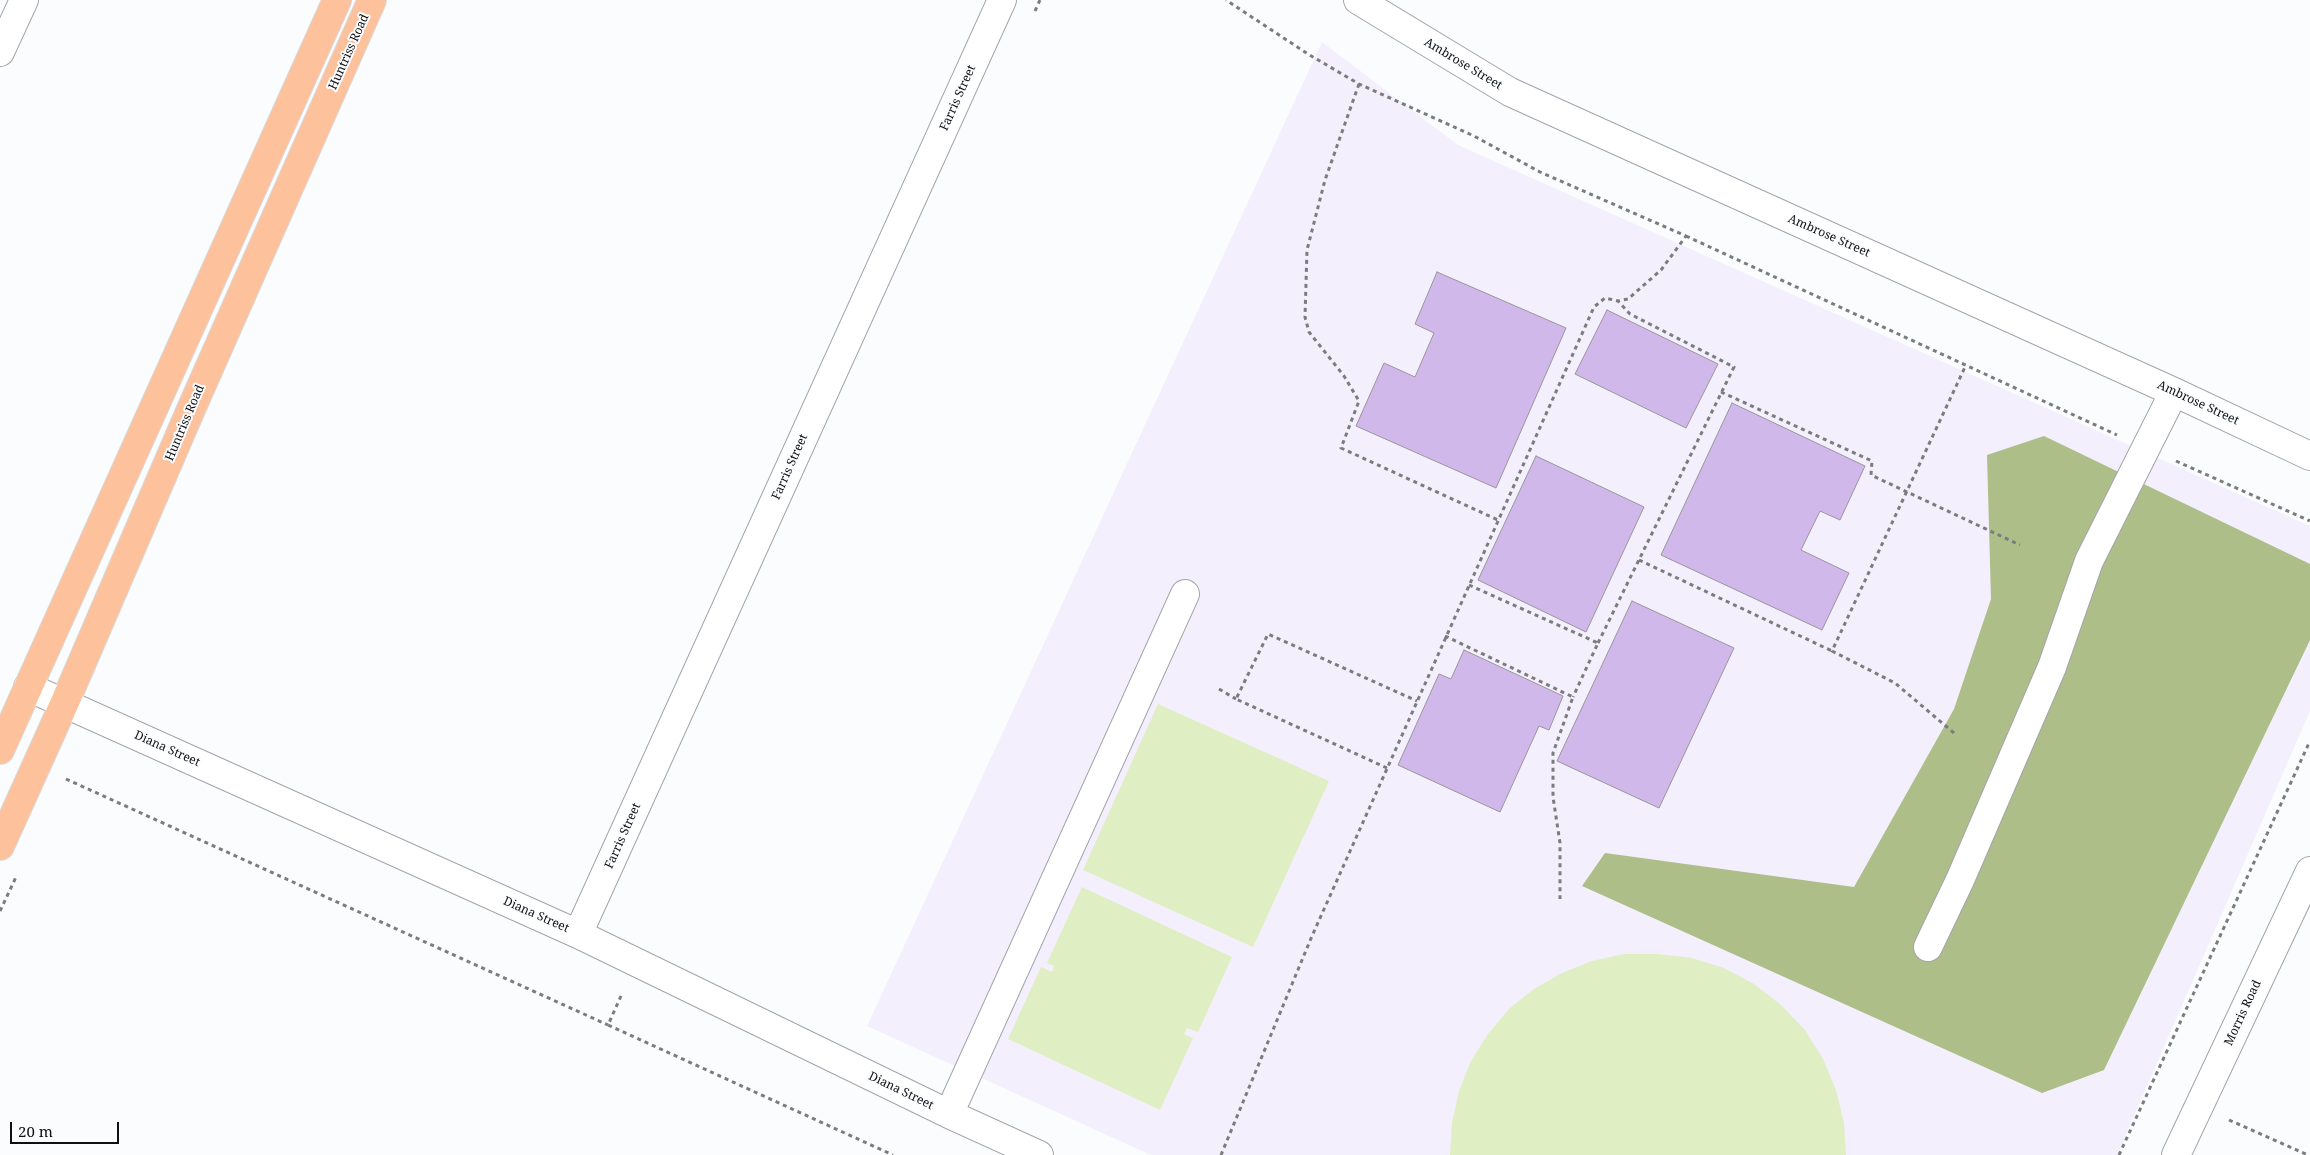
<!DOCTYPE html>
<style>
body{margin:0}
#map{position:relative;width:2310px;height:1155px;overflow:hidden;background:#fbfcfe;font-family:"Noto Serif",serif}
canvas{display:block}
.scale{position:absolute;left:10px;top:1122px;width:109px;height:22px;box-sizing:border-box;border:2px solid #0f1012;border-top:0;padding-left:6px;font-size:15px;line-height:18px;white-space:nowrap;color:#0f1012;-webkit-text-stroke:4px #fbfcfe;paint-order:stroke}
</style>
<div id="map">
<canvas width="2310" height="1155"></canvas>
<div class="scale">20 m</div>
</div>
<script>
const context = document.querySelector('canvas').getContext('2d');
context.lineJoin = 'round';
function fillPath(path, color) { context.fillStyle = color; context.fill(path, 'evenodd'); }
const toPath = rows => new Path2D(rows.map(r => 'M' + r).join(''));
function strokePath(path, color, width, dash) { context.strokeStyle = color; context.lineWidth = width; context.lineCap = dash ? 'butt' : 'round'; context.setLineDash(dash || []); context.stroke(path); }
function write(font, color, halo, rows, align = 'center') {
  context.font = font + ' "Noto Serif",serif'; context.lineWidth = 4; context.setLineDash([]); context.textBaseline = 'middle'; context.strokeStyle = halo; context.fillStyle = color; for (const [text, x, y, turn = 0] of rows) {
    context.save(); context.translate(x, y); context.rotate((+turn || 0) * Math.PI / 180); context.textAlign = isNaN(turn) ? turn : align; if (halo) context.strokeText(text, 0, 0); context.fillText(text, 0, 0); context.restore();
  }
}
fillPath(toPath([
 [1322,42,1458,145,2310,526,2310,711,2117,1155,1151,1155,867,1026]
]), '#f4effc');
fillPath(toPath([
 [1158,704,1329,781,1253,947,1083,870],
 [1082,887,1232,957,1198,1032,1187,1028,1184,1034,1193,1038,1160,1110,1008,1039,1041,967,1052,972,1054,966,1047,963],
 [1624,954,1658,954,1692,958,1724,968,1754,984,1781,1005,1805,1030,1823,1059,1836,1090,1844,1123,1846,1155,1450,1155,1452,1123,1459,1091,1471,1061,1488,1034,1509,1009,1534,989,1562,973,1592,961]
]), '#e0eec3');
fillPath(toPath([
 [2044,436,2310,564,2310,640,2104,1070,2042,1093,1582,886,1605,853,1854,887,1954,709,1991,599,1987,455]
]), '#adbe89');
const building = toPath([
 [1437,272,1566,328,1496,488,1356,426,1384,363,1415,377,1434,333,1415,324,1437,272],
 [1607,310,1718,364,1686,428,1575,374,1607,310],
 [1732,403,1865,466,1840,520,1820,511,1801,550,1849,573,1822,630,1661,555,1732,403],
 [1536,456,1644,507,1586,632,1478,580,1536,456],
 [1632,601,1734,648,1659,808,1557,761,1632,601],
 [1464,650,1563,696,1549,730,1539,726,1500,812,1398,765,1439,674,1451,679,1464,650]
]);
fillPath(building, '#d1b8ea');
strokePath(building, '#99969c', 1);
const minor = toPath([
 [1358,0,1510,92,2174,392,2310,456],
 [0,52,24,0],
 [28,687,578,934,949,1114,1039,1155],
 [578,934,1002,0],
 [1928,947,1960,880,2052,667,2089,561,2174,392],
 [949,1114,1185,594],
 [2176,1155,2310,871]
]);
const major = toPath([
 [0,750,337,0],
 [0,846,65,702,192,407,372,0]
]);
strokePath(minor, '#a3a5aa', 30);
strokePath(major, '#d9d9d9', 30);
strokePath(toPath([
 [1035,11,1040,0],
 [1359,84,1325,180,1307,250,1305,317,1309,332,1344,376,1359,401,1341,448,1498,520],
 [1686,236,2117,435],
 [1721,392,1872,461,1871,475,2020,545],
 [2176,461,2310,521],
 [1639,560,1832,651],
 [1469,585,1598,643,1573,697],
 [1445,636,1573,697,1553,753,1553,797,1560,843,1560,899],
 [1598,643,1734,367,1630,314,1618,301],
 [1219,689,1236,699],
 [1954,733,1895,683,1832,651,1966,365],
 [1387,768,1236,699,1268,634,1417,701],
 [66,779,608,1025],
 [0,911,17,875],
 [621,996,608,1025,893,1155],
 [2229,1120,2308,1155],
 [1221,1155,1312,936,1594,307,1605,298,1618,301,1628,299,1661,270,1686,236,1540,172,1474,136,1359,84,1308,54,1226,0],
 [2119,1155,2310,741]
]), '#7b7c7e', 3, [4, 4]);
strokePath(minor, '#fff', 28);
strokePath(major, '#fdc19c', 28);
write('12px', '#0f1012', '#fbfcfe', [
 ["Huntriss Road",349,52,-66],
 ["Ambrose Street",1463,64,31],
 ["Farris Street",958,98,-66],
 ["Ambrose Street",1829,236,24],
 ["Ambrose Street",2198,403,25],
 ["Huntriss Road",185,423,-67],
 ["Farris Street",790,467,-66],
 ["Diana Street",167,749,24],
 ["Farris Street",623,836,-66],
 ["Diana Street",536,915,24],
 ["Morris Road",2243,1013,-65],
 ["Diana Street",901,1091,26]
]);
</script>
